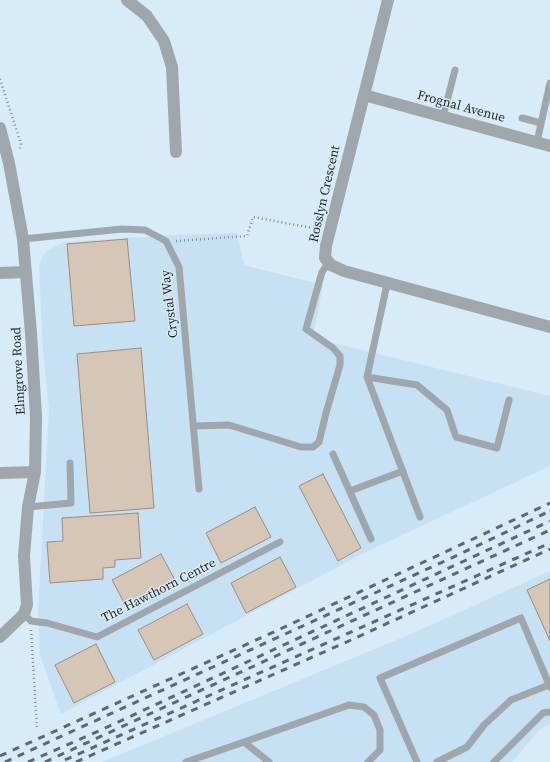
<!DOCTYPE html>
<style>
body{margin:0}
canvas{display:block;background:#d8ebf9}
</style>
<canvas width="550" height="762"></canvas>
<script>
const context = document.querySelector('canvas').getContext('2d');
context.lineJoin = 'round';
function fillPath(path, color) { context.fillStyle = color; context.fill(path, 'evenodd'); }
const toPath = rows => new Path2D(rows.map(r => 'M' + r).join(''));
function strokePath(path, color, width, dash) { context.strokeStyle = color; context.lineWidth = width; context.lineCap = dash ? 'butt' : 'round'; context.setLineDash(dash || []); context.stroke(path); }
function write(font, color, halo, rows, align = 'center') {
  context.font = font + ' "Source Serif 4",serif'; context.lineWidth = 3; context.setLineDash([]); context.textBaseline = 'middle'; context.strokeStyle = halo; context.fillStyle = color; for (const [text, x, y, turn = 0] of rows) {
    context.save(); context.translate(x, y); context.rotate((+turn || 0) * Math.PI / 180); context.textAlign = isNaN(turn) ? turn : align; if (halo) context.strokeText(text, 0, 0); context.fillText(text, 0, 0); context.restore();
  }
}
fillPath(toPath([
 [237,233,244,265,323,285,313,338,550,396,550,466,366,552,61,714,40,655,38,612,49,409,43,352,39,266,42,258,47,251,64,242,174,235],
 [550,571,550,724,539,730,512,762,102,762,411,634]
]), '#c7e1f4');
const building = toPath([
 [127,239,135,321,74,326,67,244,127,239],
 [141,348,154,508,90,513,77,354,141,348],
 [323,474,361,548,338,561,299,486,323,474],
 [255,507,271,537,221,563,206,533,255,507],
 [138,513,141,558,115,560,115,567,103,568,103,579,50,583,47,542,63,541,62,518,138,513],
 [161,554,177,584,128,610,112,580,161,554],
 [280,557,296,587,246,613,231,583,280,557],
 [550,579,550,641,527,590,550,579],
 [187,604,203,634,154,660,138,630,187,604],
 [96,644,115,682,74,703,55,665,96,644]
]);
fillPath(building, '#d6c6b6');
strokePath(building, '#9c8d7f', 1);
strokePath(toPath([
 [0,79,21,144,19,151],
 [176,241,247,236,253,217,318,229],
 [31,630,37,728]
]), '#7f8c96', 2.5, [1, 3]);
strokePath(toPath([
 [443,117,455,70],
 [522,118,541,123],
 [537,142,550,83],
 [23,239,122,229,145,230,166,241,179,267,199,489],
 [367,377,417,385,447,410,456,437,497,448,509,400],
 [367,377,420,517],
 [367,377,387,284],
 [194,426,229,425,301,447,313,447,319,442,326,413,340,365,340,356,333,348,306,329,322,272,329,262],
 [333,454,371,539],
 [350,491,403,471],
 [28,507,71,503,70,463],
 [24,614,31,621,47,623,97,637,280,542],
 [244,742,349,705,364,707,374,715,380,730,380,750,368,762],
 [186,762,244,742,269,762],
 [417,762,380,678,521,618,550,687],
 [437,762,467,747,484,725,511,700,549,685],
 [494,762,543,713,550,712]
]), '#9fa7ad', 7);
strokePath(toPath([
 [127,0,147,16,164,41,172,67,176,152],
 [388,0,326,246,325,258,331,265,344,271,550,327],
 [364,95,550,146],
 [0,128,9,163,23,239,31,333,36,417,35,472,28,507,24,556,27,605,24,614,0,637],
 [0,273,25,272],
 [0,473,35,472]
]), '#9fa7ad', 12);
strokePath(toPath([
 [0,756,276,631,550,503],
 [65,760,550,543],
 [5,762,458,555,550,511],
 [28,762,101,730,550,521],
 [45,762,550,530],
 [76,762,351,640,550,549]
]), '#5d6870', 3, [7, 7]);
write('13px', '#1f262b', '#d8ebf9', [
 ["Frognal Avenue",461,107,15],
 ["Rosslyn Crescent",325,194,-77],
 ["Crystal Way",170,304,-97],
 ["Elmgrove Road",19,371,-93],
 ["The Hawthorn Centre",159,591,-27]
]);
</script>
